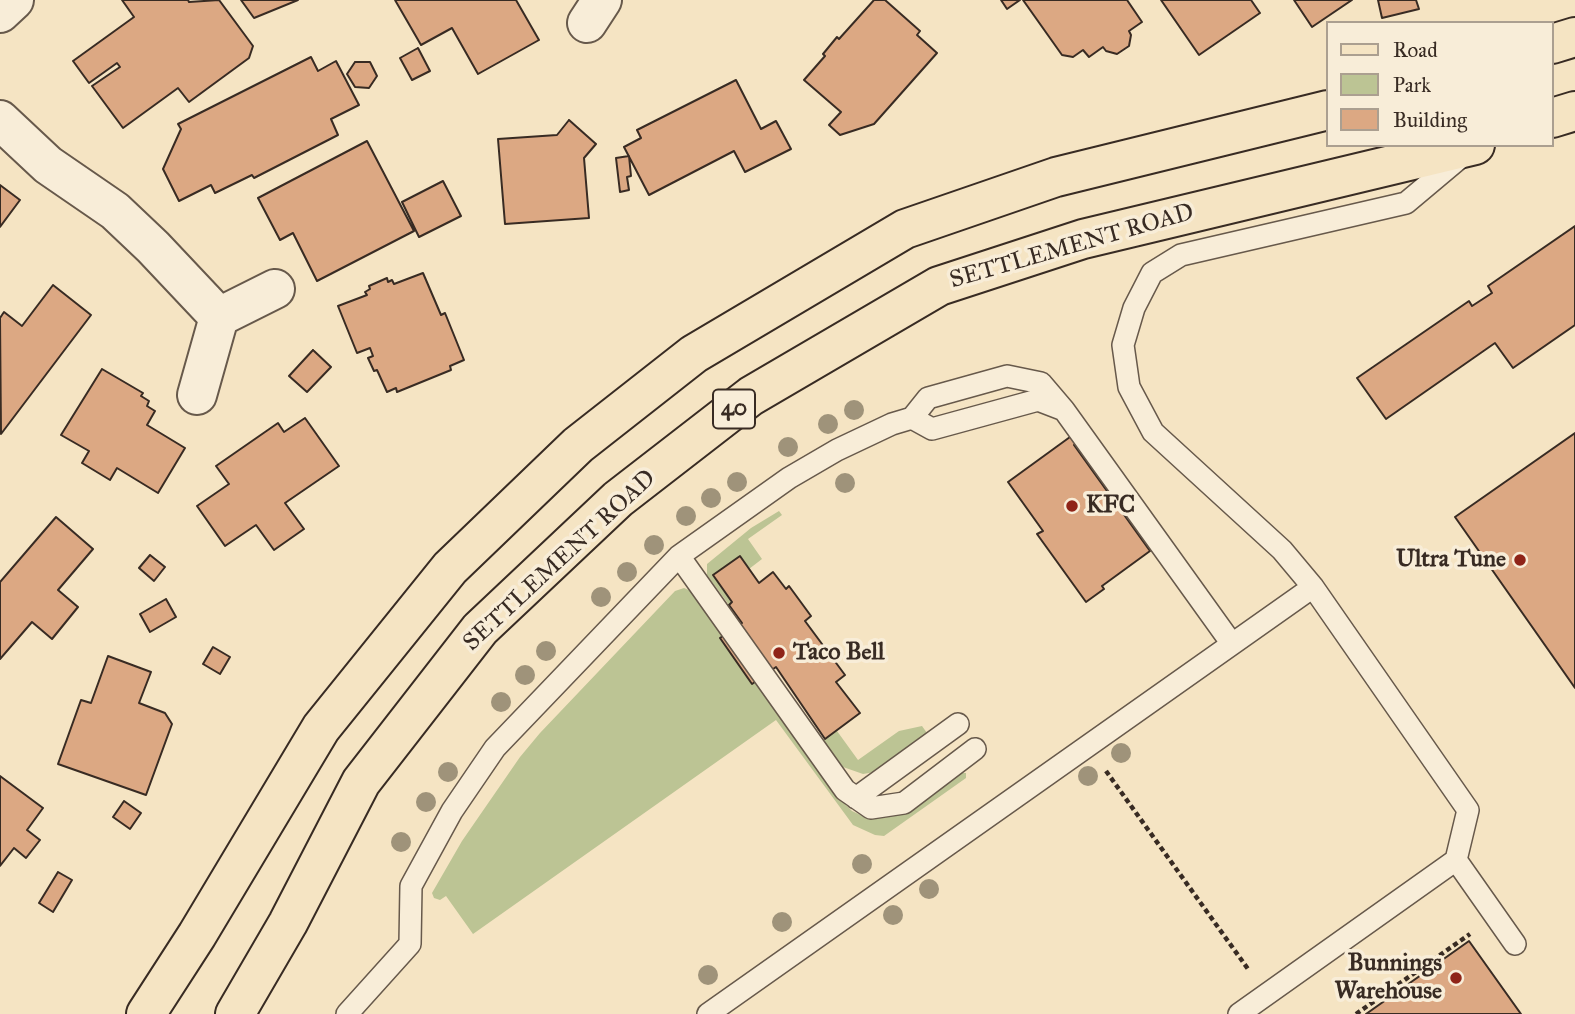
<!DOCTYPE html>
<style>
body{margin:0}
#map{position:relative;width:1575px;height:1014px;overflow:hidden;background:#f5e4c3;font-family:"IM FELL Great Primer",serif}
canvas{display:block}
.legend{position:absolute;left:1326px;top:21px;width:228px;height:126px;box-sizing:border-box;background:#f8edd8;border:2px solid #ab9f90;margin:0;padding:9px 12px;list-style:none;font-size:21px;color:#382b23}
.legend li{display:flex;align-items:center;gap:14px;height:35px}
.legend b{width:35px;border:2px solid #ab9f90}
</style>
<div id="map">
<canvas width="1575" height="1014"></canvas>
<ul class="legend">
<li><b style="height:9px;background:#f5e4c3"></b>Road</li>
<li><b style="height:19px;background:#bcc494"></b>Park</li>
<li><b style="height:19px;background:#dca883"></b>Building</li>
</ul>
</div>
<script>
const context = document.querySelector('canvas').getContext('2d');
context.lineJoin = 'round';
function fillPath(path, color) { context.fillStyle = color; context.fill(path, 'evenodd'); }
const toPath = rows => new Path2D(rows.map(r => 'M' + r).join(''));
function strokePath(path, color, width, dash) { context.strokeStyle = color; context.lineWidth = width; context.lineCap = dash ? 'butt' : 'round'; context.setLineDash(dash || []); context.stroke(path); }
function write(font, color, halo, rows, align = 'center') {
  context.font = font + ' "IM FELL Great Primer",serif'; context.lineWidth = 7; context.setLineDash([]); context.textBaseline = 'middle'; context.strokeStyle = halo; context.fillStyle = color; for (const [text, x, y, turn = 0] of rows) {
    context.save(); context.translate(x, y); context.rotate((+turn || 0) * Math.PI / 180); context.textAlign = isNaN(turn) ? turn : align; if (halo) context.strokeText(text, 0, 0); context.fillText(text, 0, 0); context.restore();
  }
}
fillPath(toPath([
 [779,511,782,515,748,539,762,559,749,569,740,556,713,575,732,602,729,605,707,575,707,564,751,528],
 [684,588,691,591,723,636,720,638,752,684,756,682,842,801,852,811,867,818,883,818,902,813,961,773,966,773,966,778,884,836,875,835,853,825,776,720,473,934,446,896,440,900,434,898,432,893,462,841,520,757,540,733,675,591],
 [922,726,927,733,875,772,863,774,843,767,823,740,837,731,858,760,899,731]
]), '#bcc494');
const building = toPath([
 [122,0,188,0,189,2,219,0,253,46,249,58,189,102,178,88,123,128,92,86,120,67,117,63,89,83,73,61,134,17,122,0],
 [241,0,298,0,254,18,241,0],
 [395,0,516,0,539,40,478,74,452,28,421,45,395,0],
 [874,0,885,0,920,31,917,35,937,53,874,124,840,135,829,125,841,112,804,80,825,56,823,54,837,37,839,39,874,0],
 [1001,0,1020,0,1007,9,1001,0],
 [1023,0,1127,0,1142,22,1129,31,1131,35,1129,46,1117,54,1106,51,1103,47,1089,57,1083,50,1073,57,1062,55,1023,0],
 [1161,0,1251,0,1260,13,1199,55,1161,0],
 [1294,0,1352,0,1312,27,1294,0],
 [1378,0,1416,0,1419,9,1382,18,1378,0],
 [418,48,430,71,412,80,400,58,418,48],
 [311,57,318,71,336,61,359,105,331,119,338,135,254,178,252,175,215,193,211,185,179,201,163,169,181,129,178,124,311,57],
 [355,62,370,62,377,76,369,88,355,87,347,74,355,62],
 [736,80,761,129,776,121,791,149,745,172,734,151,649,195,624,147,641,138,637,130,736,80],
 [569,120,596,144,584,158,589,218,505,224,498,139,557,135,569,120],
 [367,141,414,231,317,281,293,233,280,240,258,198,367,141],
 [629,156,631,176,627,177,629,190,620,192,616,158,629,156],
 [443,181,461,216,419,237,402,202,443,181],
 [0,185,20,200,0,227,0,185],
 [1575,226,1575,325,1513,368,1495,343,1386,419,1357,378,1469,301,1472,306,1492,293,1488,286,1575,226],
 [423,273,441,315,445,313,464,360,450,366,451,370,397,392,396,388,387,392,377,370,374,371,368,358,373,356,370,348,357,353,338,306,367,295,365,292,370,289,369,286,387,278,388,282,392,280,394,284,423,273],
 [53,285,91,315,1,434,0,318,4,312,22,326,53,285],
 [313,350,331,367,307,392,289,376,313,350],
 [102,369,143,393,141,396,149,401,147,406,155,411,147,425,185,448,158,493,117,468,110,480,82,463,89,451,61,435,102,369],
 [305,418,339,466,285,503,304,529,274,550,256,525,225,546,197,506,229,484,216,466,278,423,284,432,305,418],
 [1081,429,1086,436,1074,445,1150,551,1102,586,1104,589,1086,602,1037,534,1043,531,1008,482,1081,429],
 [1575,433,1575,688,1455,517,1575,433],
 [56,517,93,549,58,590,78,607,52,639,32,622,0,659,0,582,56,517],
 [150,555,165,567,154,581,139,568,150,555],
 [740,556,759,583,773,572,786,589,789,586,811,616,805,621,845,675,836,682,860,713,825,739,776,667,752,684,720,638,742,623,729,605,732,602,713,575,740,556],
 [166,599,176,617,150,632,140,614,166,599],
 [213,647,230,657,220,674,203,664,213,647],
 [108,656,151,672,139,703,165,713,172,724,146,795,58,764,81,700,91,703,108,656],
 [0,776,43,808,27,830,40,840,26,858,14,848,0,866,0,776],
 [124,801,141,813,130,829,113,817,124,801],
 [58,872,72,880,53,912,39,903,58,872],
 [1469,941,1521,1014,1366,1014,1469,941]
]);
fillPath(building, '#dca883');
strokePath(building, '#382b23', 2);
const lane = toPath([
 [912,418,932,429,1038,400,1064,410,1232,644],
 [679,556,845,790,871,808,904,803,975,749],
 [856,798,958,724],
 [1456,860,1515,944],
 [347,1014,410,944,411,886,452,811,495,748,679,556,789,478,837,450,892,424,912,418,928,398,1007,376,1041,383,1064,410],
 [708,1014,1313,587],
 [1239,1014,1456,860,1468,810,1313,587,1282,550,1153,432,1129,387,1123,345,1134,308,1152,273,1181,255,1406,203,1462,156]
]);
const street = toPath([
 [0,13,14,0],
 [587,23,602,0],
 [0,120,48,165,115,211,153,247,219,317],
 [197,395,219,317,275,289]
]);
const primary = toPath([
 [1552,44,1575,37],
 [1552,118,1575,111],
 [146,1014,197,935,321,728,450,568,578,445,694,354,905,229,1056,177,1328,110],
 [235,1014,288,923,361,782,480,629,618,499,751,396,939,286,1083,239,1475,145]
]);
strokePath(lane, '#67594b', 24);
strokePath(street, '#67594b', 42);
strokePath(primary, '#382b23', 42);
strokePath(toPath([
 [1106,771,1248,969],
 [1356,1014,1470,934]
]), '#382b23', 4.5, [5, 3.5]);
strokePath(lane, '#f8edd8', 21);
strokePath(street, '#f8edd8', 38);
strokePath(primary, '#f5e4c3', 38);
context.fillStyle = '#9f937a';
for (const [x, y] of [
 [854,410],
 [828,424],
 [788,447],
 [737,482],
 [845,483],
 [711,498],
 [686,516],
 [654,545],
 [627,572],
 [601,597],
 [546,651],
 [525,675],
 [501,702],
 [1121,753],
 [448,772],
 [1088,776],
 [426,802],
 [401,842],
 [862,864],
 [929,889],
 [893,915],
 [782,922],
 [708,975]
]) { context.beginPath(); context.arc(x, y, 10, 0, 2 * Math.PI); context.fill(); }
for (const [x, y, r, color] of [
 [1072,506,7,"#8f2418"],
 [1520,560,7,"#8f2418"],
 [779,653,7,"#8f2418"],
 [1456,978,7,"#8f2418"]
]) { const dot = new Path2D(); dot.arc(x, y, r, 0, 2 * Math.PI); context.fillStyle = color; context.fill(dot); strokePath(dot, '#f8edd8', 2.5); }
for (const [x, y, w] of [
 [734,409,42]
]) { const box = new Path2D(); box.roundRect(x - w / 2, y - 19.5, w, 39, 5); context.fillStyle = '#f8edd8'; context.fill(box); strokePath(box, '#382b23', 2); }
write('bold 23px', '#382b23', null, [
 ["40",734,409]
]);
write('24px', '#382b23', '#f8edd8', [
 ["SETTLEMENT ROAD",1072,247,-16],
 ["SETTLEMENT ROAD",560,561,-43]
]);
write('bold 24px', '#382b23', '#f8edd8', [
 ["KFC",1086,506],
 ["Ultra Tune",1506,560,"right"],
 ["Taco Bell",793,653],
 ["Bunnings",1442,964,"right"],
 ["Warehouse",1442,992,"right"]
], 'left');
</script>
